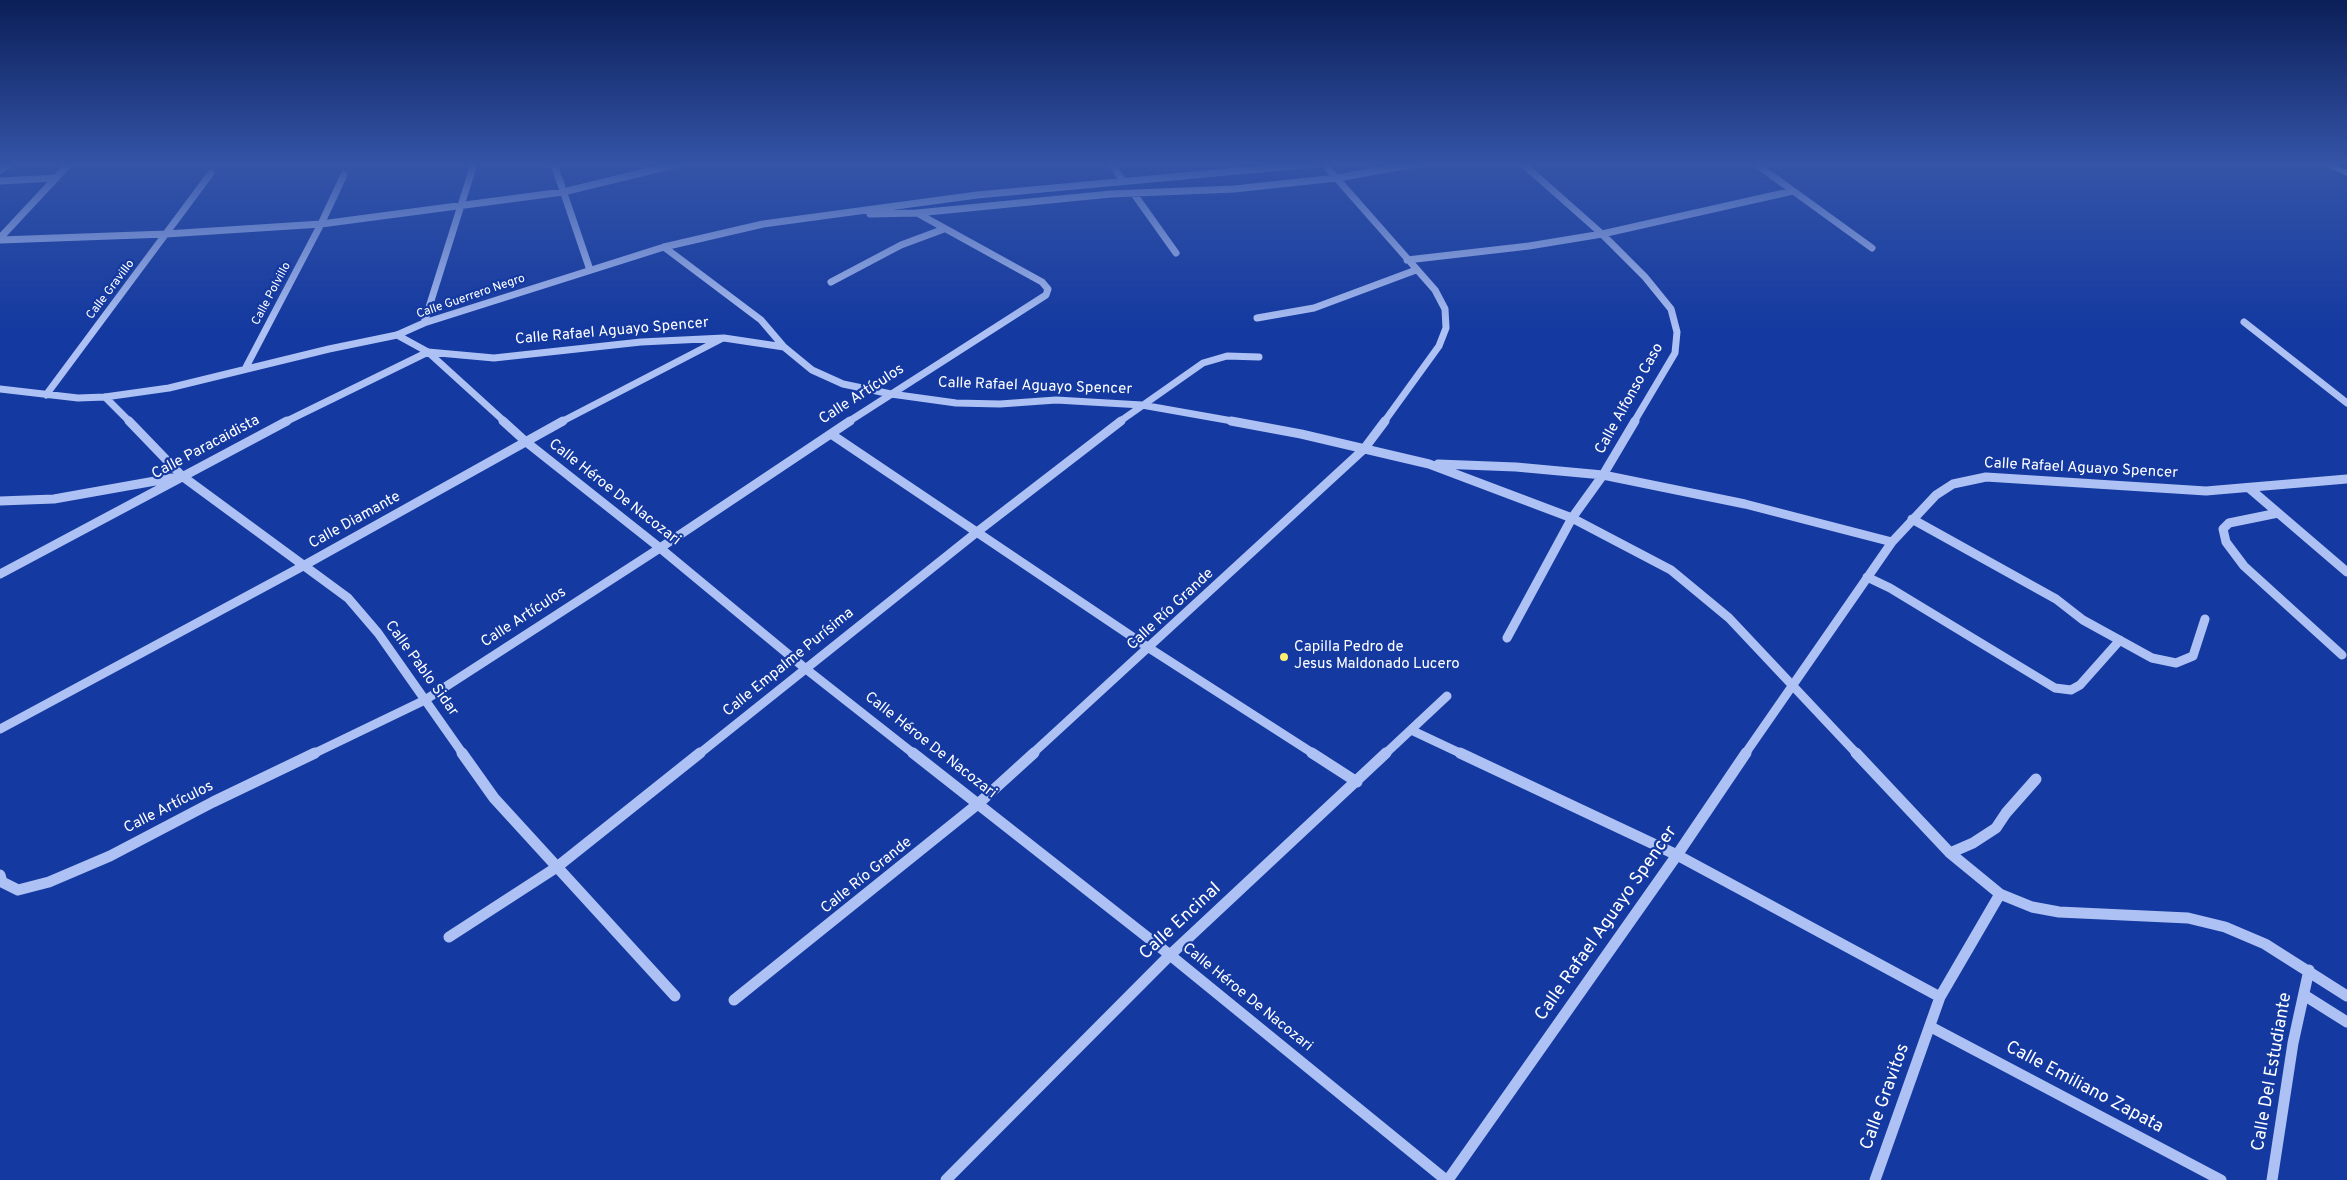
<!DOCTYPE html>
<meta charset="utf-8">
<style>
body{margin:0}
canvas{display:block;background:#1439a0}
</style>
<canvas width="2347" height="1180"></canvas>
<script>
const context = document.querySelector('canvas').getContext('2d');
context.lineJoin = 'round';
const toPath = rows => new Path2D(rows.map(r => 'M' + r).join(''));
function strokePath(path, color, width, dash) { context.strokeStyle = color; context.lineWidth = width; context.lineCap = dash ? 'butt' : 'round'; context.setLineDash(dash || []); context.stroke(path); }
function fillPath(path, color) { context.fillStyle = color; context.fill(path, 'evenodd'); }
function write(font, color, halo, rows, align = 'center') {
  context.font = font + ' Overpass,sans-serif'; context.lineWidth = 4.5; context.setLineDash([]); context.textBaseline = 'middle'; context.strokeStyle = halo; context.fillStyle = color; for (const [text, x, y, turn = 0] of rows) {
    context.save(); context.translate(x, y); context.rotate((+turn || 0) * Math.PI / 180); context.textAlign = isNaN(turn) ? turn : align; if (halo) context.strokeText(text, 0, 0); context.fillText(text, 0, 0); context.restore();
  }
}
strokePath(toPath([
 [554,164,590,270],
 [1112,164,1123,181],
 [1324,164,1435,290,1445,309,1446,328,1439,346,1384,422],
 [1523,164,1602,234,1645,277,1671,309,1677,332,1675,353,1634,422],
 [1756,164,1872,248],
 [0,170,9,164],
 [0,181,56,178],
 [1134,194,1176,253],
 [870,214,917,213,1111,194,1234,189,1337,178,1416,164],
 [0,238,69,164],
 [0,240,166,234,321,224,563,192,678,164],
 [664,247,761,320,784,347],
 [1407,260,1529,246,1602,234,1793,191],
 [831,282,901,245,944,229],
 [1257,318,1314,308,1416,270],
 [2244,322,2347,403],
 [424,323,474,164],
 [397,335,428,352,505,422],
 [428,352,494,358,641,342,724,338,784,347,812,370,843,384,891,394,956,403,1000,404,1056,400,1142,405,1238,422],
 [245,369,321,224,344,175],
 [0,389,78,398,105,397,169,388,329,349,397,335,424,323,664,247,763,224,977,195,1314,164],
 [46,395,211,173],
 [105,397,130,422],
 [285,422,428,352],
 [561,422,721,339],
 [848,422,1046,295,1048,289,1042,282,917,213],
 [1119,422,1203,363,1227,356,1259,357]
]), '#adc1f4', 7);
strokePath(toPath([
 [129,421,182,476,348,598,378,633,463,754],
 [503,421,525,441,660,548,806,669,914,754],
 [1231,421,1301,434,1429,464,1572,518,1671,570,1729,618,1857,754],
 [831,434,1149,648,1314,754],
 [1438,464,1516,467,1603,475,1745,504,1892,542],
 [2249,488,2347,572],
 [0,501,54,499,172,478],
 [2278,513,2229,523,2223,529,2226,542,2244,566,2342,655],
 [1912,519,2056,599,2083,620,2152,658,2176,663,2193,656,2205,619],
 [0,574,287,421],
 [1867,577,1890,588,2055,688,2071,690,2080,685,2120,640],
 [1507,638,1572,518,1603,475,1635,421],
 [0,729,303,566,563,421],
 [1411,730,1462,754],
 [313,754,425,700,660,548,850,421],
 [699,754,977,532,1121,421],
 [1032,754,1364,449,1385,421],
 [1385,754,1447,696],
 [1745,754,1892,542,1936,495,1953,484,1986,477,2206,491,2347,479]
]), '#adc1f4', 9);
strokePath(toPath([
 [462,753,494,798,675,996],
 [913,753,1170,955,1446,1180],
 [1312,753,1357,782],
 [1460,753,1677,855,1940,997],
 [1856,753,1950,853,2000,894,2032,907,2059,912,2188,918,2225,927,2265,944,2347,996],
 [1950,853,1973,843,1996,828,2006,813,2036,779],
 [0,875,2,882,18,890,49,882,110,856,213,802,315,753],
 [449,937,557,867,700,753],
 [2304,995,2347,1022],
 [734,1000,979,803,1034,753],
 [1931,1027,2221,1180],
 [946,1180,1170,955,1386,753],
 [1448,1180,1677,855,1746,753],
 [1875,1180,1940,997,2000,894],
 [2272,1180,2293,1043,2309,970]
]), '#adc1f4', 11);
fillPath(toPath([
 [2321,164,2332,164,2347,170,2347,176,2321,164]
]), '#fafbff');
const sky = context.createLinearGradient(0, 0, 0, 329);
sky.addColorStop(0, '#0b1f58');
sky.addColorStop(0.5, '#3454a7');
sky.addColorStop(1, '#3454a700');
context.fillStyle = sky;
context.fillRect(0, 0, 2347, 329);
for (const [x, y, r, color] of [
 [1284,657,5,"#ffee70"]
]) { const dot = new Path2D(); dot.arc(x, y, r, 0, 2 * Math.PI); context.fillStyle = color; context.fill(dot); strokePath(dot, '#1439a0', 2); }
write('12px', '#fff', '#1439a0', [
 ["Calle Gravillo",111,290,-53],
 ["Calle Polvillo",272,294,-62],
 ["Calle Guerrero Negro",471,297,-19]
]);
write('15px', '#fff', '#1439a0', [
 ["Calle Rafael Aguayo Spencer",612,332,-5],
 ["Calle Rafael Aguayo Spencer",1035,387,2],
 ["Calle Artículos",862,395,-33],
 ["Calle Alfonso Caso",1630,399,-61],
 ["Calle Paracaidista",206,448,-28],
 ["Calle Rafael Aguayo Spencer",2081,469,3],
 ["Calle Héroe De Nacozari",614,493,38],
 ["Calle Diamante",355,521,-29],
 ["Calle Río Grande",1171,610,-43],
 ["Calle Artículos",524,618,-33],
 ["Calle Empalme Purísima",789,663,-39],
 ["Calle Pablo Sidar",421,669,54],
 ["Calle Héroe De Nacozari",930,746,38],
 ["Calle Artículos",169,808,-27],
 ["Calle Río Grande",867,876,-39],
 ["Calle Héroe De Nacozari",1247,998,39]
]);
write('15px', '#fff', '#1439a0', [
 ["Capilla Pedro de",1294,648],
 ["Jesus Maldonado Lucero",1294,665]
], 'left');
write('18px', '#fff', '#1439a0', [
 ["Calle Encinal",1181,922,-43],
 ["Calle Rafael Aguayo Spencer",1607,924,-55],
 ["Calle Del Estudiante",2273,1072,-80],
 ["Calle Emiliano Zapata",2084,1088,28],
 ["Calle Gravitos",1886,1097,-70]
]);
</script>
